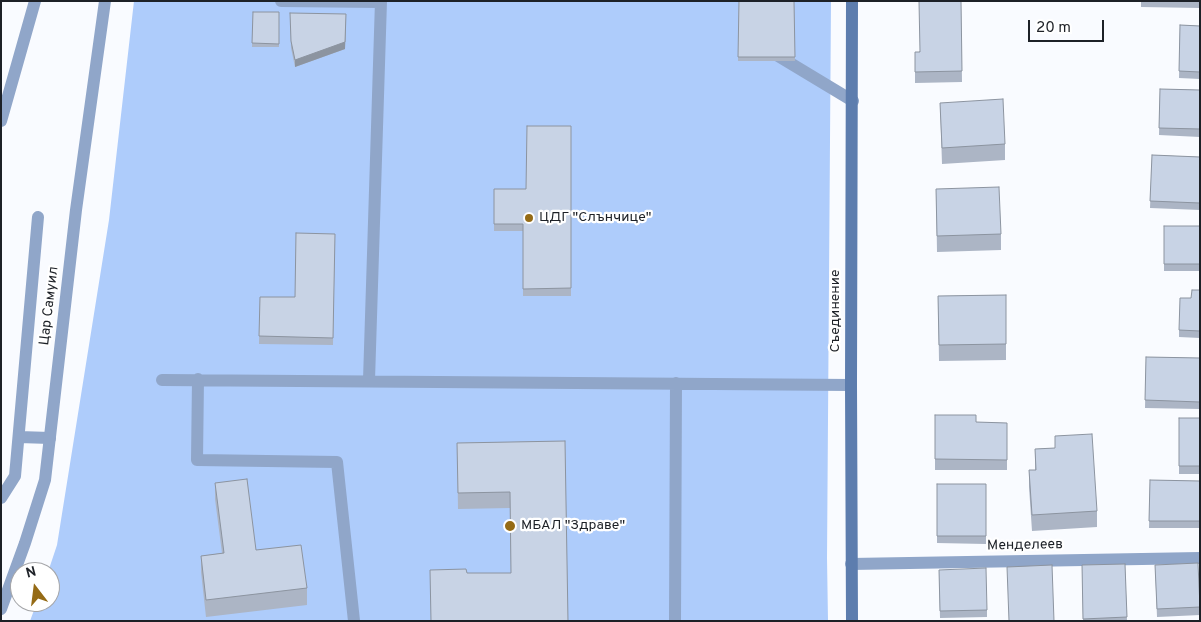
<!DOCTYPE html>
<meta charset="utf-8">
<style>
body{margin:0}
#map{position:relative;width:1201px;height:622px;overflow:hidden;background:#f9fbff;font-family:Overpass,sans-serif}
canvas{display:block}
.frame{position:absolute;inset:0;border:2px solid #1d2127;pointer-events:none}
.north{position:absolute;left:10px;top:562px;width:50px;height:50px;box-sizing:border-box;background:#fff;border:1px solid #a5a6a9;border-radius:50%;rotate:345deg;font-size:14px;font-weight:700;line-height:20px;text-align:center;color:#1d2127}
.north::after{content:'';display:block;margin:auto;width:18px;height:22px;background:#956b16;clip-path:polygon(50% 0,100% 100%,50% 72%,0 100%)}
.scale{position:absolute;left:1028px;top:20px;width:76px;height:22px;box-sizing:border-box;border:2px solid #1d2127;border-top:0;padding-left:6px;font-size:15px;line-height:18px;white-space:nowrap;color:#1d2127;-webkit-text-stroke:4px #fff;paint-order:stroke}
</style>
<div id="map">
<canvas width="1201" height="622"></canvas>
<div class="frame"></div>
<div class="north">N</div>
<div class="scale">20 m</div>
</div>
<script>
const context = document.querySelector('canvas').getContext('2d');
context.lineJoin = 'round';
function fillPath(path, color) { context.fillStyle = color; context.fill(path, 'evenodd'); }
const toPath = rows => new Path2D(rows.map(r => 'M' + r).join(''));
function strokePath(path, color, width, dash) { context.strokeStyle = color; context.lineWidth = width; context.lineCap = dash ? 'butt' : 'round'; context.setLineDash(dash || []); context.stroke(path); }
function write(font, color, halo, rows, align = 'center') {
  context.font = font + ' Overpass,sans-serif'; context.lineWidth = 4.5; context.setLineDash([]); context.textBaseline = 'middle'; context.strokeStyle = halo; context.fillStyle = color; for (const [text, x, y, turn = 0] of rows) {
    context.save(); context.translate(x, y); context.rotate((+turn || 0) * Math.PI / 180); context.textAlign = isNaN(turn) ? turn : align; if (halo) context.strokeText(text, 0, 0); context.fillText(text, 0, 0); context.restore();
  }
}
fillPath(toPath([
 [134,1,831,1,827,558,828,621,30,621,37,602,50,602,50,572,48,572,57,545,109,220]
]), '#aeccfb');
strokePath(toPath([
 [281,1,381,2],
 [775,51,775,54,853,101],
 [1,121,35,1],
 [198,379,197,460,337,462,354,621],
 [162,380,851,385],
 [369,380,381,1],
 [19,437,50,438],
 [1,498,15,476,38,217],
 [675,621,676,383]
]), '#90a6c9', 12);
strokePath(toPath([
 [851,564,1200,558],
 [1,609,25,543,45,480,76,210,105,1]
]), '#90a6c9', 12);
strokePath(toPath([
 [852,621,851,385,852,1]
]), '#5d7dae', 12);
fillPath(toPath([
 [739,1,794,1,795,61,738,61],
 [961,1,962,82,915,83,915,52,919,52],
 [1141,1,1200,1,1200,8,1141,7],
 [253,12,279,12,279,47,252,47],
 [290,13,346,21,345,49,295,67,291,48],
 [1180,25,1200,26,1200,79,1179,78],
 [1160,89,1200,90,1200,137,1159,135],
 [940,103,1005,144,1005,160,942,164],
 [571,126,571,296,523,296,523,231,494,231,494,189,526,189],
 [1152,155,1200,157,1200,210,1150,208],
 [936,189,1001,234,1001,250,937,252],
 [1164,226,1200,226,1200,271,1164,271],
 [335,234,333,345,259,344,260,297,295,297],
 [1200,290,1200,338,1179,337,1179,330,1191,298],
 [1006,295,1006,360,939,361,938,296],
 [1146,357,1200,358,1200,409,1145,408],
 [935,415,976,422,1007,423,1007,470,935,470],
 [1179,418,1200,418,1200,474,1179,474],
 [1055,436,1097,511,1097,527,1032,531,1029,487,1029,470,1035,470,1035,449,1055,448],
 [565,441,568,621,467,573,511,573,510,508,458,509,457,443],
 [1150,480,1200,481,1200,528,1149,528],
 [215,483,256,550,307,588,307,605,206,617,201,572,201,556,222,553,215,499],
 [937,484,986,484,986,544,937,543],
 [1125,564,1127,621,1083,621,1082,565],
 [1155,565,1200,596,1200,615,1157,617],
 [939,570,987,610,987,617,940,618]
]), '#acb5c5');
fillPath(toPath([
 [346,14,345,49,295,67,295,60]
]), '#8c94a0');
const building = toPath([
 [739,1,794,1,795,57,738,57,739,1],
 [919,1,961,1,962,71,915,72,915,52,920,52,919,1],
 [253,12,279,12,279,44,252,43,253,12],
 [290,13,346,14,345,42,295,60,291,41,290,13],
 [1180,25,1200,26,1200,72,1179,71,1180,25],
 [1160,89,1200,90,1200,129,1159,128,1160,89],
 [1003,99,1005,144,942,148,940,103,1003,99],
 [527,126,571,126,571,288,523,289,523,224,494,224,494,189,526,189,527,126],
 [1152,155,1200,157,1200,203,1150,201,1152,155],
 [999,187,1001,234,937,236,936,189,999,187],
 [1164,226,1200,226,1200,264,1164,264,1164,226],
 [296,233,335,234,333,338,259,336,260,297,295,297,296,233],
 [1192,290,1200,290,1200,331,1179,330,1180,298,1191,298,1192,290],
 [1006,295,1006,344,939,345,938,296,1006,295],
 [1146,357,1200,358,1200,402,1145,400,1146,357],
 [935,415,976,415,976,422,1007,423,1007,460,935,459,935,415],
 [1179,418,1200,418,1200,466,1179,466,1179,418],
 [1092,434,1097,511,1032,515,1029,470,1036,470,1035,449,1055,448,1055,436,1092,434],
 [565,441,568,621,431,621,430,570,466,569,467,573,511,573,510,492,458,493,457,443,565,441],
 [247,479,256,550,301,545,307,588,206,600,201,556,224,553,215,483,247,479],
 [1150,480,1200,481,1200,521,1149,521,1150,480],
 [937,484,986,484,986,536,937,536,937,484],
 [1198,563,1200,607,1157,609,1155,565,1198,563],
 [1125,564,1127,617,1083,619,1082,565,1125,564],
 [1052,565,1054,621,1009,621,1007,567,1052,565],
 [986,568,987,610,940,611,939,570,986,568]
]);
fillPath(building, '#c8d3e5');
strokePath(building, '#8c94a0', 1);
for (const [x, y, r, color] of [
 [529,218,5,"#956b16"],
 [510,526,6,"#956b16"]
]) { const dot = new Path2D(); dot.arc(x, y, r, 0, 2 * Math.PI); context.fillStyle = color; context.fill(dot); strokePath(dot, '#fff', 2); }
write('14px', '#1d2127', '#fff', [
 ["ЦДГ \"Слънчице\"",539,218],
 ["МБАЛ \"Здраве\"",521,526]
], 'left');
write('14px', '#1d2127', '#fff', [
 ["Цар Самуил",50,306,-83],
 ["Съединение",836,311,-90],
 ["Менделеев",1025,546,-1]
]);
</script>
